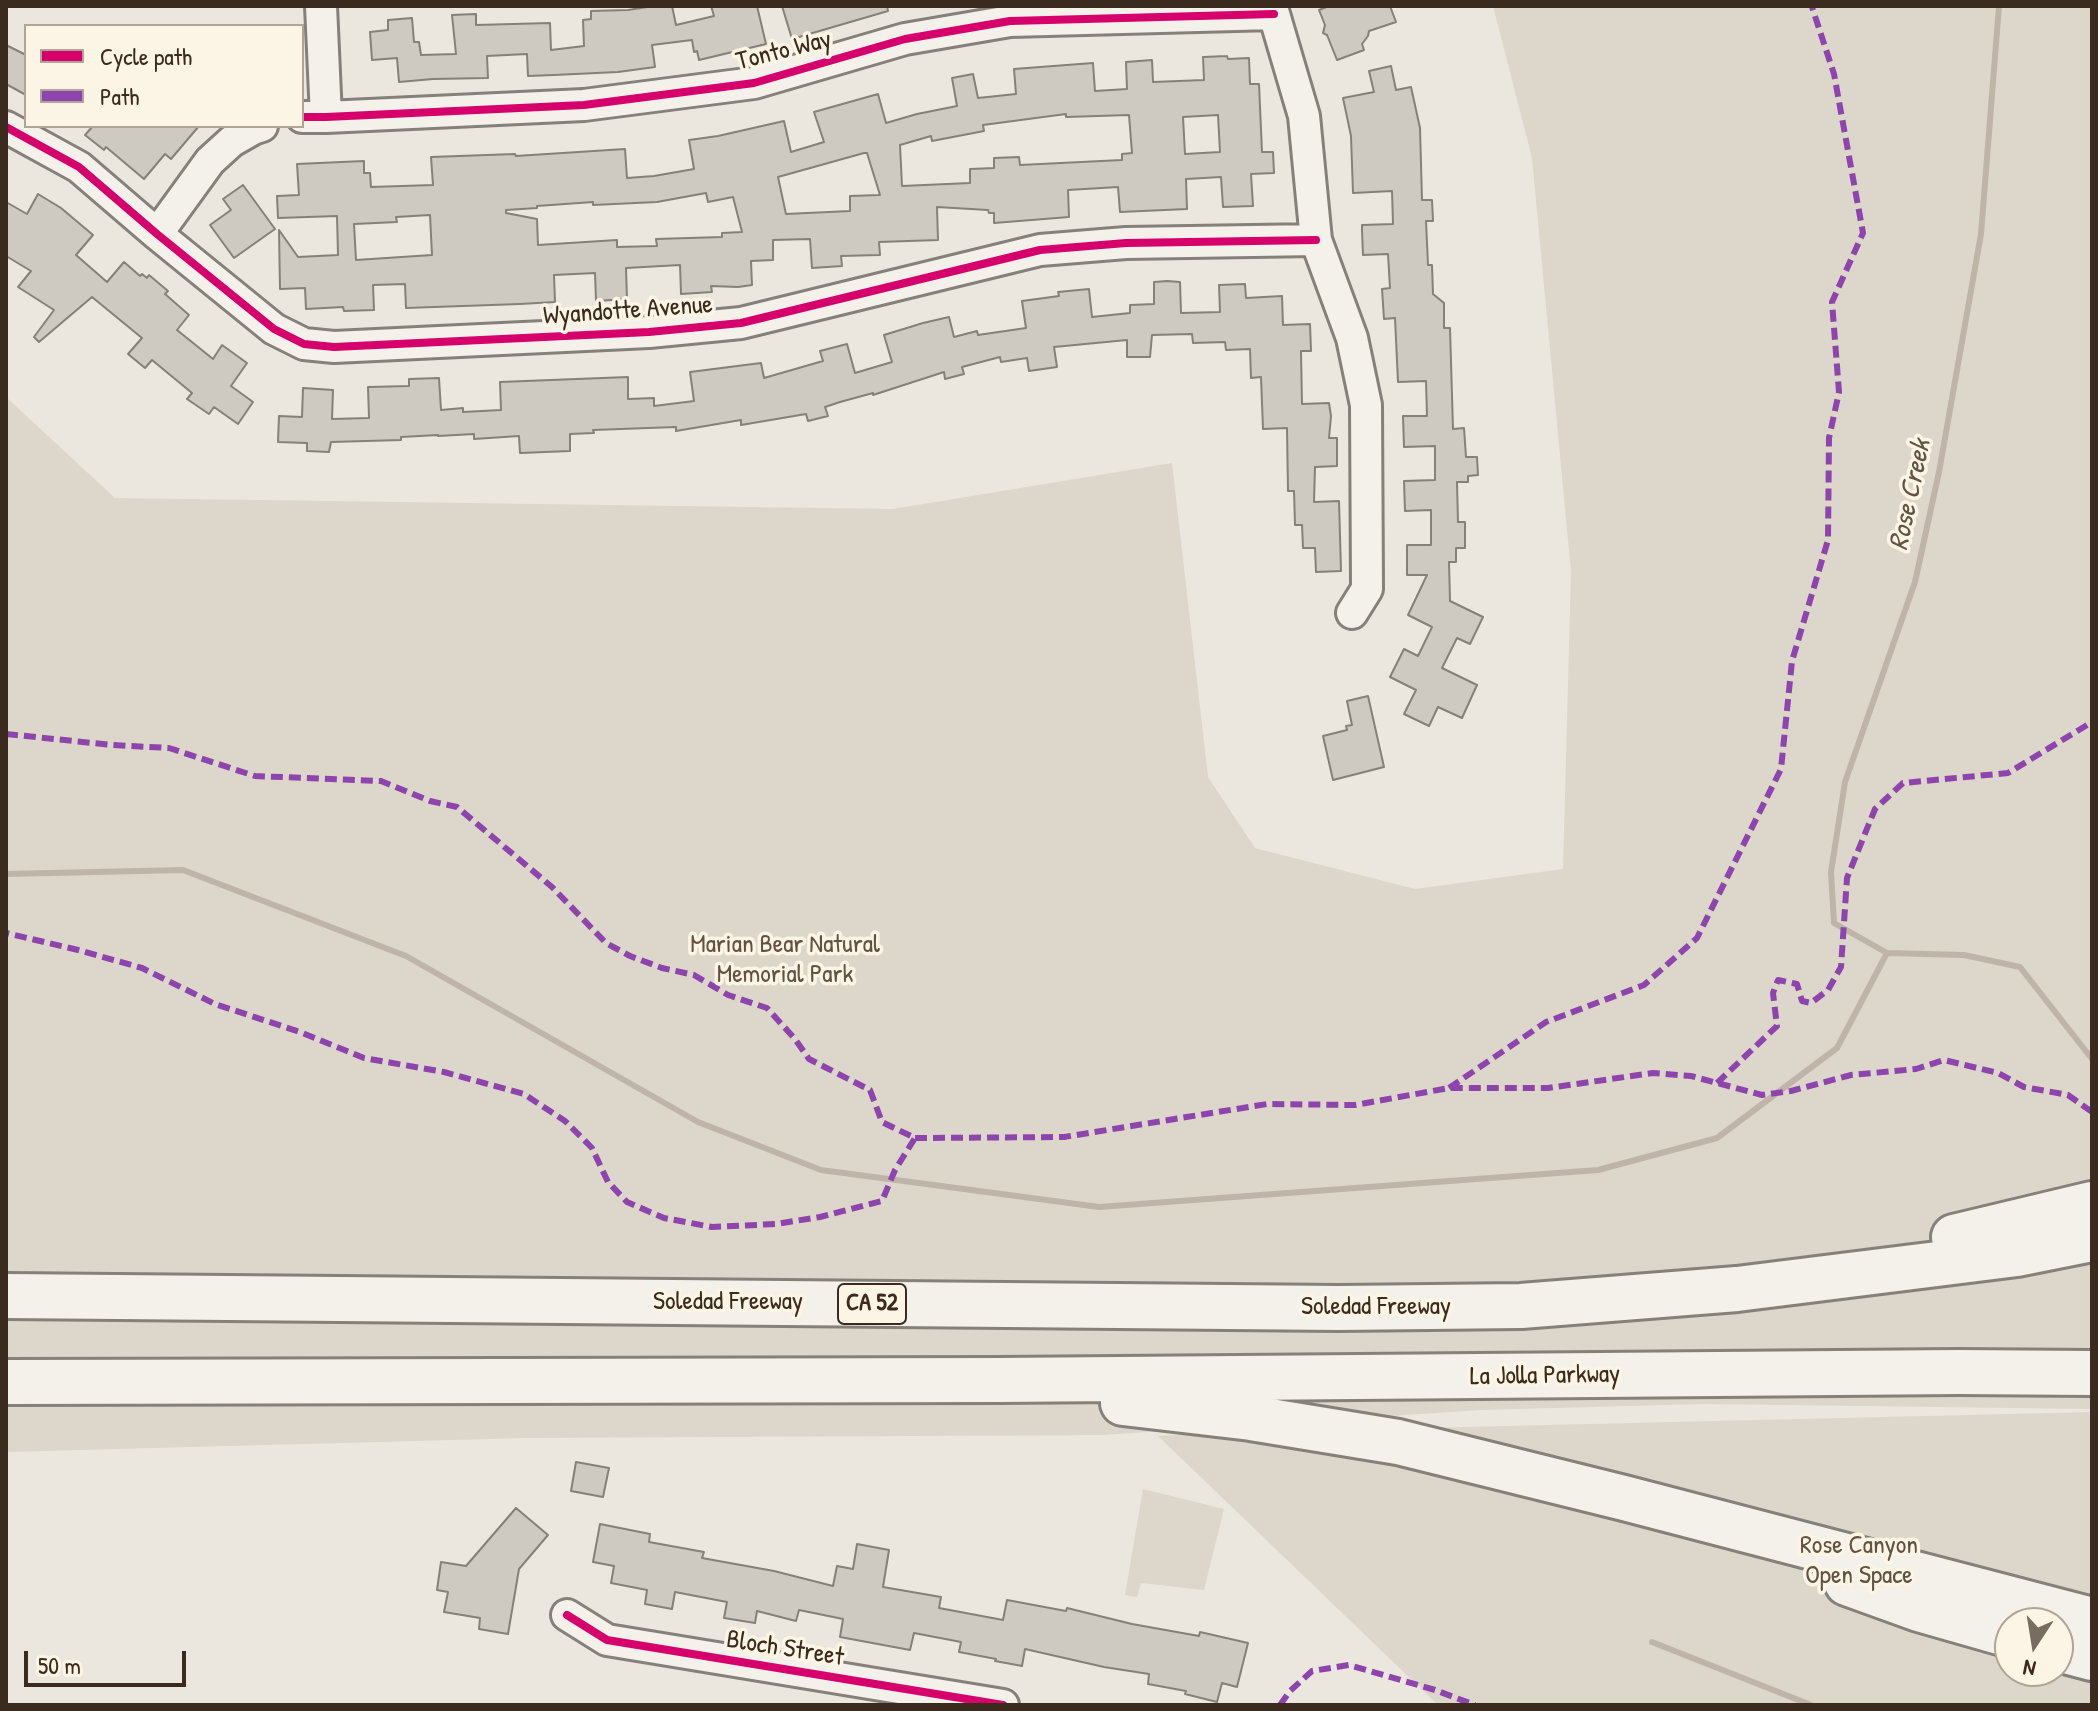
<!DOCTYPE html>
<style>
body{margin:0}
#map{position:relative;width:2098px;height:1711px;overflow:hidden;background:#ebe7de;font-family:"Patrick Hand",sans-serif}
canvas{display:block}
.frame{position:absolute;inset:0;border:8px solid #3b2a1e;pointer-events:none}
.legend{position:absolute;left:24px;top:24px;width:280px;height:104px;box-sizing:border-box;background:#fcf5e5;border:2px solid #afa495;margin:0;padding:10px 14px;list-style:none;font-size:24px;color:#3b2a1e}
.legend li{display:flex;align-items:center;gap:16px;height:40px}
.legend b{width:40px;border:2px solid #afa495}
.north{position:absolute;left:1994px;top:1607px;width:80px;height:80px;box-sizing:border-box;background:#fcf5e5;border:2px solid #afa495;border-radius:50%;rotate:192deg;font-size:22px;font-weight:700;line-height:32px;text-align:center;color:#3b2a1e}
.north::after{content:'';display:block;margin:auto;width:28px;height:36px;background:#796c61;clip-path:polygon(50% 0,100% 100%,50% 72%,0 100%)}
.scale{position:absolute;left:24px;top:1651px;width:162px;height:36px;box-sizing:border-box;border:4px solid #3b2a1e;border-top:0;padding-left:10px;font-size:24px;line-height:28px;white-space:nowrap;color:#3b2a1e;-webkit-text-stroke:6px #fcf5e5;paint-order:stroke}
</style>
<div id="map">
<canvas width="2098" height="1711"></canvas>
<div class="frame"></div>
<ul class="legend">
<li><b style="height:10px;background:#d6006c"></b>Cycle path</li>
<li><b style="height:10px;background:#8e44ad"></b>Path</li>
</ul>
<div class="north">N</div>
<div class="scale">50 m</div>
</div>
<script>
const context = document.querySelector('canvas').getContext('2d');
context.lineJoin = 'round';
function fillPath(path, color) { context.fillStyle = color; context.fill(path, 'evenodd'); }
const toPath = rows => new Path2D(rows.map(r => 'M' + r).join(''));
function strokePath(path, color, width, dash) { context.strokeStyle = color; context.lineWidth = width; context.lineCap = dash ? 'butt' : 'round'; context.setLineDash(dash || []); context.stroke(path); }
function write(font, color, halo, rows, align = 'center') {
  context.font = font + ' "Patrick Hand",sans-serif'; context.lineWidth = 7; context.setLineDash([]); context.textBaseline = 'middle'; context.strokeStyle = halo; context.fillStyle = color; for (const [text, x, y, turn = 0] of rows) {
    context.save(); context.translate(x, y); context.rotate((+turn || 0) * Math.PI / 180); context.textAlign = isNaN(turn) ? turn : align; if (halo) context.strokeText(text, 0, 0); context.fillText(text, 0, 0); context.restore();
  }
}
fillPath(toPath([
 [1493,6,2092,6,2092,1409,1704,1404,1481,1410,1103,1435,528,1438,6,1452,6,397,115,498,893,509,1172,463,1208,777,1255,848,1415,889,1563,869,1571,572,1532,158],
 [2092,1412,2092,1705,1438,1705,1158,1436,1210,1433],
 [2010,1623,2058,1623,2058,1671,2010,1671],
 [1143,1489,1224,1509,1204,1590,1141,1583,1137,1597,1125,1595]
]), '#ddd6ca');
strokePath(toPath([
 [1999,6,1981,234,1939,472,1915,582,1845,782,1831,872,1834,923,1887,953,1964,955,2020,967,2092,1059],
 [6,874,183,870,406,956,698,1122,821,1170,1099,1207,1598,1170,1717,1138,1837,1048,1887,953],
 [1652,1642,1811,1705]
]), '#beb5a8', 6);
const building = toPath([
 [654,6,672,6,676,25,714,16,711,6,757,6,766,44,699,60,697,51,694,52,692,40,652,45,655,67,618,72,554,75,528,76,527,54,487,56,488,78,433,79,399,82,397,58,372,60,370,32,388,30,388,20,412,18,414,42,419,42,421,55,456,54,452,15,476,14,476,25,550,23,551,50,584,46,583,20,591,19,591,11,628,10,654,6],
 [782,6,887,6,888,11,792,39,782,6],
 [1329,6,1390,6,1396,22,1369,31,1368,36,1362,44,1364,50,1337,60,1327,35,1323,33,1325,25,1319,10,1329,6],
 [6,45,26,55,26,95,6,84,6,45],
 [1227,56,1228,59,1249,58,1250,84,1259,84,1262,152,1273,152,1274,173,1251,174,1253,206,1223,207,1221,177,1186,179,1187,209,1120,212,1118,187,1068,190,1069,217,994,223,994,213,989,213,988,210,937,207,938,240,879,242,880,255,841,256,842,266,812,268,810,239,773,240,773,260,751,261,752,285,738,287,711,286,712,292,681,294,680,265,626,268,627,299,596,301,595,273,554,275,555,302,520,304,406,308,405,284,373,285,374,310,344,311,343,307,306,309,305,288,280,289,279,230,298,257,338,255,337,216,278,218,277,196,299,195,297,164,364,161,364,173,370,173,371,187,433,185,431,157,515,154,516,156,625,149,627,178,654,176,694,169,689,140,718,136,784,121,791,152,824,142,814,112,878,94,886,123,917,114,957,106,952,78,973,74,978,98,1016,94,1014,69,1093,63,1095,91,1127,89,1126,62,1152,60,1153,82,1204,80,1203,57,1227,56],
 [1066,114,1066,117,1129,115,1132,153,1122,154,1122,160,1020,165,1019,157,994,158,994,168,970,169,970,183,902,186,900,145,931,136,932,141,984,131,983,125,1066,114],
 [1218,115,1220,152,1185,154,1183,117,1218,115],
 [864,153,867,153,880,195,850,196,850,211,786,214,778,177,864,153],
 [706,193,708,202,733,197,742,232,722,233,722,237,656,239,657,246,617,247,617,240,538,245,537,219,506,213,506,210,537,208,537,206,593,202,593,205,657,202,706,193],
 [430,215,432,255,356,260,354,224,397,222,396,217,430,215],
 [1391,66,1396,90,1411,87,1420,128,1422,200,1432,200,1433,221,1426,221,1428,265,1432,265,1433,294,1444,303,1444,328,1450,328,1453,429,1464,428,1466,457,1477,457,1478,475,1468,476,1468,482,1457,482,1458,522,1465,522,1465,548,1456,548,1456,562,1449,562,1450,601,1483,617,1470,644,1457,638,1442,668,1477,685,1462,718,1438,707,1429,726,1404,714,1416,690,1390,677,1404,649,1418,656,1432,627,1408,615,1427,575,1407,575,1407,545,1431,545,1431,510,1405,511,1404,481,1435,480,1435,446,1404,447,1403,416,1427,416,1426,381,1398,382,1395,318,1384,319,1382,289,1390,288,1388,254,1363,255,1362,230,1362,225,1393,224,1392,191,1353,193,1351,136,1343,98,1374,92,1369,71,1391,66],
 [93,126,199,126,171,159,165,154,144,179,106,147,104,150,85,135,93,126],
 [243,185,275,229,234,258,210,225,231,210,223,199,243,185],
 [38,194,61,208,93,235,76,255,107,282,124,262,140,276,142,274,147,278,149,275,168,291,165,294,189,315,177,330,213,359,222,345,247,363,231,386,253,402,238,424,214,407,209,414,187,399,192,393,152,360,145,368,128,354,142,338,92,297,39,342,34,337,54,310,18,287,31,271,6,256,6,202,27,214,38,194],
 [1167,281,1180,282,1181,313,1220,312,1219,285,1245,284,1246,298,1282,296,1283,325,1310,324,1311,351,1301,351,1302,404,1329,403,1331,416,1329,438,1337,438,1337,466,1315,467,1314,502,1339,501,1341,571,1316,572,1315,548,1303,548,1302,525,1295,525,1294,491,1288,491,1287,428,1263,429,1261,377,1251,378,1250,349,1226,350,1225,342,1193,343,1192,334,1152,335,1150,357,1127,357,1127,340,1054,347,1057,367,1029,371,1027,358,1001,362,1000,357,962,367,964,374,945,379,944,372,873,395,873,393,840,402,825,407,828,416,808,421,806,414,741,425,741,420,676,431,676,427,593,430,594,433,570,434,570,451,520,453,519,436,474,439,474,434,438,436,438,435,401,437,401,440,331,442,329,452,307,451,307,443,278,442,279,416,302,417,303,388,333,390,332,419,369,418,368,387,409,386,409,379,439,378,441,410,463,408,463,412,501,410,500,382,628,377,628,399,654,398,654,406,694,401,690,372,761,363,764,378,823,361,820,351,847,344,855,373,892,362,884,335,923,323,949,317,954,337,977,331,978,335,1026,328,1022,301,1059,296,1058,292,1089,289,1092,317,1130,313,1130,305,1154,304,1154,282,1167,281],
 [1368,696,1384,767,1333,780,1323,736,1347,730,1346,726,1352,725,1347,701,1368,696],
 [576,1462,609,1468,603,1497,571,1491,576,1462],
 [516,1508,548,1535,519,1569,508,1634,479,1629,480,1618,444,1612,448,1592,437,1590,441,1562,466,1566,516,1508],
 [600,1524,650,1534,649,1542,704,1552,702,1558,774,1571,833,1586,837,1566,853,1569,857,1544,889,1550,883,1587,941,1597,939,1608,1003,1620,1007,1600,1066,1611,1067,1608,1132,1624,1199,1636,1200,1632,1248,1643,1237,1687,1222,1683,1217,1702,1185,1694,1186,1691,1148,1684,1149,1674,1104,1667,1025,1649,1022,1666,995,1661,996,1659,959,1652,961,1642,914,1633,910,1650,840,1637,843,1619,799,1610,796,1621,757,1611,755,1623,724,1618,727,1602,675,1592,672,1609,645,1604,647,1590,611,1583,614,1566,593,1562,600,1524]
]);
fillPath(building, '#cecac2');
strokePath(building, '#858079', 2);
const minor = toPath([
 [321,6,326,117],
 [1268,6,1274,14,1304,116,1316,240,1352,338,1366,405,1367,589,1352,613],
 [302,117,326,117,584,105,754,83,905,39,1010,21,1274,14],
 [6,127,79,167,157,234,274,329,304,344,334,347,649,332,741,323,1040,250,1126,243,1316,240],
 [157,234,210,161,232,141,253,129,262,126],
 [567,1615,607,1640,1003,1705]
]);
const highway = toPath([
 [1954,1237,2092,1204],
 [6,1296,1339,1308,1521,1306,1737,1289,2017,1254,2092,1239],
 [6,1382,998,1380,1958,1372,2092,1373],
 [1123,1403,1251,1418,1398,1442,1624,1498,2092,1620],
 [1847,1583,1919,1609,2010,1635],
 [2058,1649,2092,1658]
]);
strokePath(minor, '#858079', 36);
strokePath(highway, '#858079', 50);
strokePath(minor, '#f4f0ea', 30);
strokePath(highway, '#f4f0ea', 44);
strokePath(toPath([
 [6,734,112,745,169,748,255,776,381,781,430,801,457,807,552,887,606,943,630,956,662,968,694,975,728,995,767,1008,795,1039,809,1059,870,1090,882,1122,915,1138,895,1170,882,1201,820,1217,776,1224,712,1227,664,1218,627,1202,608,1182,592,1148,565,1121,524,1094,444,1072,364,1058,300,1032,215,1004,142,968,78,950,6,933],
 [1717,1083,1777,1026,1773,993,1778,980,1797,984,1802,1001,1811,1003,1828,990,1841,967,1847,878,1875,809,1903,783,2008,773,2092,722],
 [1449,1088,1546,1022,1644,985,1697,938,1781,769,1792,661,1828,540,1829,438,1839,392,1832,302,1863,233,1834,74,1812,7,1813,6],
 [915,1138,1064,1137,1267,1104,1355,1105,1449,1088,1548,1088,1653,1073,1691,1076,1762,1095,1791,1091,1851,1075,1916,1069,1944,1060,1998,1073,2024,1087,2068,1095,2092,1112],
 [1280,1705,1290,1691,1312,1671,1349,1665,1435,1690,1475,1705]
]), '#8e44ad', 6, [12, 6]);
strokePath(toPath([
 [302,117,326,117,584,105,754,83,905,39,1010,21,1274,14],
 [6,127,79,167,157,234,274,329,304,344,334,347,649,332,741,323,1040,250,1126,243,1316,240],
 [567,1615,607,1640,1003,1705]
]), '#d6006c', 8);
for (const [x, y, w] of [
 [872,1304,68]
]) { const box = new Path2D(); box.roundRect(x - w / 2, y - 20, w, 40, 6); context.fillStyle = '#fcf5e5'; context.fill(box); strokePath(box, '#3b2a1e', 2); }
write('bold 24px', '#3b2a1e', null, [
 ["CA 52",872,1304]
]);
write('26px', '#3b2a1e', '#fcf5e5', [
 ["Tonto Way",784,51,-14],
 ["Wyandotte Avenue",628,311,-4],
 ["Soledad Freeway",728,1302],
 ["Soledad Freeway",1376,1307],
 ["La Jolla Parkway",1545,1376,-1],
 ["Bloch Street",785,1649,9]
]);
write('26px', '#615245', '#fcf5e5', [
 ["Marian Bear Natural",785,945],
 ["Memorial Park",785,975],
 ["Rose Canyon",1859,1546],
 ["Open Space",1859,1576]
]);
write('italic 28px', '#625346', '#fcf5e5', [
 ["Rose Creek",1911,495,-78]
]);
</script>
